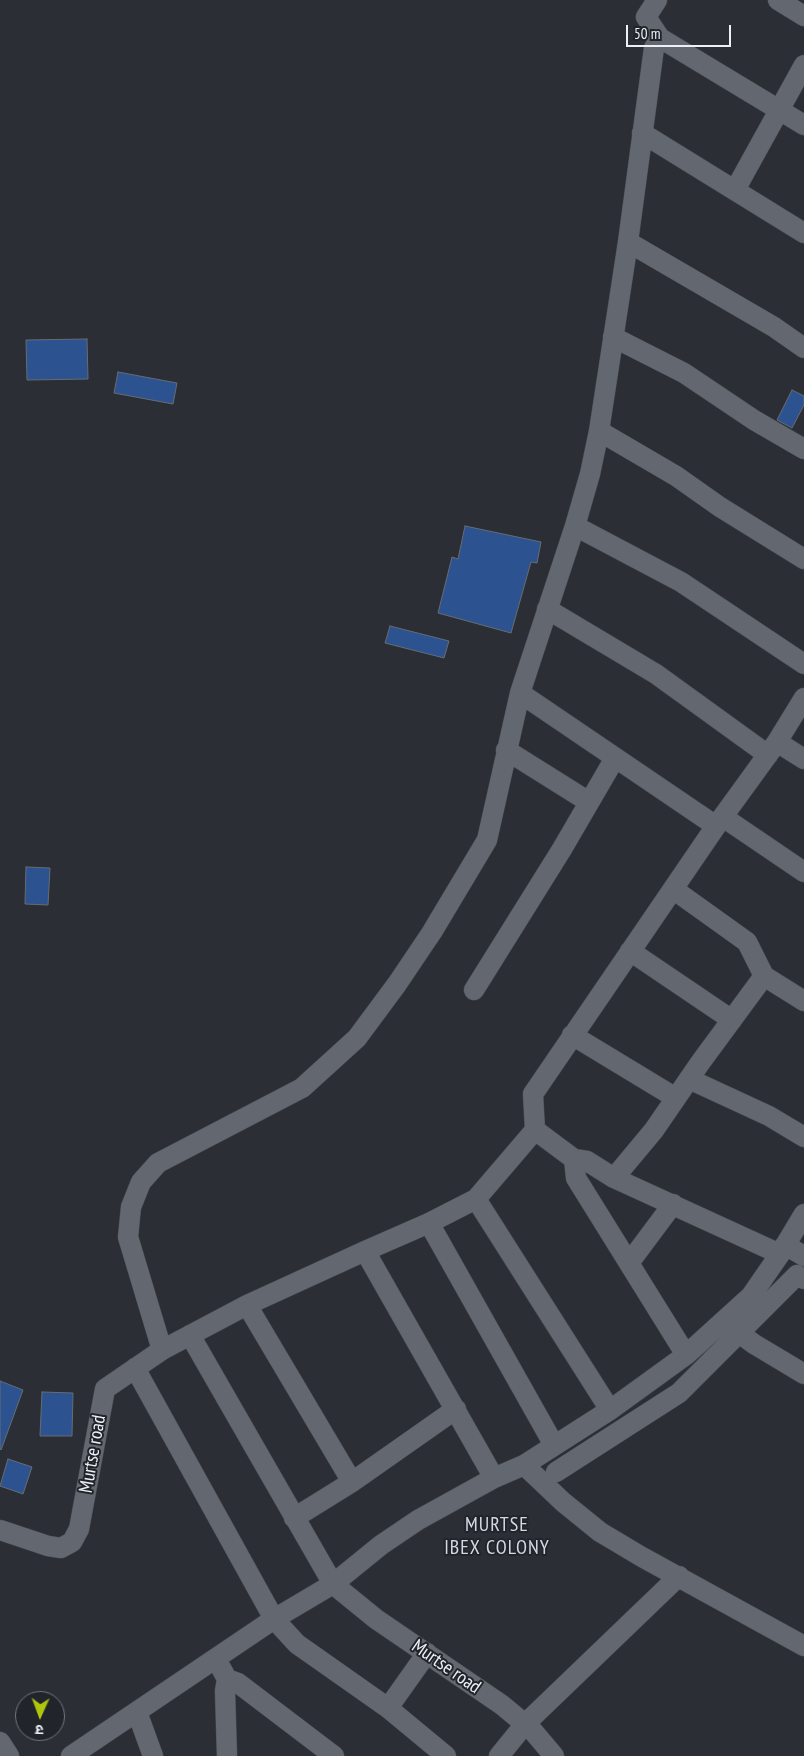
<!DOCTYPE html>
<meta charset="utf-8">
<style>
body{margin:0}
#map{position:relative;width:804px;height:1756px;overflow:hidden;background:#2b2f35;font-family:"PT Sans Narrow","Noto Sans Devanagari",sans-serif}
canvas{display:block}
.north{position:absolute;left:15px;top:1691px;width:50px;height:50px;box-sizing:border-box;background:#21252b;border:1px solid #73767b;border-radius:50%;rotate:182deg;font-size:14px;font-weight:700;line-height:20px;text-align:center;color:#edf0f4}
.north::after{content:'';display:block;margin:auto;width:18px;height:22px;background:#aec60b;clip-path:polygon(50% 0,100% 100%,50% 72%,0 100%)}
.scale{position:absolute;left:626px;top:25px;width:105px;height:22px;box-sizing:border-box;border:2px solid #edf0f4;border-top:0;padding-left:6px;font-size:15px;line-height:18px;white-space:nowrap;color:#edf0f4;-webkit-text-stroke:4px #21252b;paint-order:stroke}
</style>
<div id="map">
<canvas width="804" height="1756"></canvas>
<div class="north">उ</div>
<div class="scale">50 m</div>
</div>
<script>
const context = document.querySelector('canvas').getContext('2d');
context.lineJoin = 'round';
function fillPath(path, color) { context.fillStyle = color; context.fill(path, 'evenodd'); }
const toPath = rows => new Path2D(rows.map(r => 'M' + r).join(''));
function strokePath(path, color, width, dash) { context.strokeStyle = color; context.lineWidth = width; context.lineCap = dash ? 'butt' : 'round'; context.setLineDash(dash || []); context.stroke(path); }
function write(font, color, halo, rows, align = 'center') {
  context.font = font + ' "PT Sans Narrow",sans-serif'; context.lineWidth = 4; context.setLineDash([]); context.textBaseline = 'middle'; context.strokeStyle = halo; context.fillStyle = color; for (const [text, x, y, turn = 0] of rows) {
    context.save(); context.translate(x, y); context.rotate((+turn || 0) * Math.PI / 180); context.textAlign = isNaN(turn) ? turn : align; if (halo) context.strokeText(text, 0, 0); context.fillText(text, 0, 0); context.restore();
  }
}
const building = toPath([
 [87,339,88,379,27,380,26,340,87,339],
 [118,372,177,383,173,404,114,393,118,372],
 [792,390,804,396,804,405,792,428,777,420,792,390],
 [465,526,541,542,537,563,531,562,511,633,438,613,452,557,458,559,465,526],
 [390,626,449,641,444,658,385,643,390,626],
 [26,867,50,868,48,905,25,904,26,867],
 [0,1381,23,1390,1,1450,0,1449,0,1381],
 [42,1392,73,1393,72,1436,40,1436,42,1392],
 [8,1459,32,1467,23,1494,0,1486,8,1459]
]);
fillPath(building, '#2c5390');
strokePath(building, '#676c73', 1);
const minor = toPath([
 [657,0,646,17,660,38,804,125],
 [778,0,804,16],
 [642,133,804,233],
 [735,190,804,65],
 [628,242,774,327,804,348],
 [613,337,684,373,754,420,804,449],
 [599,431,676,476,720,507,804,559],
 [575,526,681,582,804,664],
 [547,609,656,674,768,755],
 [520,693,716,826],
 [777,742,804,759],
 [506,750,589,802],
 [723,817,804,872],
 [673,889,747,942,764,976,804,1001],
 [630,951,732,1020],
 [474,990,562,849,615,758],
 [572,1035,676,1098],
 [689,1079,769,1116,804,1137],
 [535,1130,574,1159,576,1178,686,1355],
 [574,1159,587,1161,614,1178,780,1254],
 [614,1178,654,1130,700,1063,764,976],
 [476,1199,610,1410],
 [429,1223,554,1445],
 [785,1245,804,1256],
 [365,1251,494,1478],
 [629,1263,673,1204],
 [247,1305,352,1482],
 [739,1333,754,1344,804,1374],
 [190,1335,333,1584,376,1619,502,1705,532,1730,554,1756],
 [162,1350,128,1237,131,1207,141,1182,158,1163,302,1088,357,1038,397,984,432,932,487,840,520,693,575,526,590,474,599,431,628,242,654,48,660,38],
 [135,1368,274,1619,297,1644,388,1708,446,1756],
 [524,1465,563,1502,600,1532,642,1557,804,1646],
 [556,1472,679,1393,797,1275,804,1279],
 [294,1518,352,1482,456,1409],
 [0,1530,48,1546,61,1548,72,1542,79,1529,105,1389,162,1350,247,1305,365,1251,429,1223,476,1199,535,1130,533,1094,716,826,777,742,804,698],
 [221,1668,227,1679,225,1691,227,1756],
 [227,1679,238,1683,334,1756],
 [388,1708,427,1653],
 [137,1712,153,1756],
 [0,1742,9,1756],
 [71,1756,274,1619,333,1584,381,1545,418,1520,494,1478,524,1465,610,1410,686,1355,751,1296,780,1254,804,1214],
 [499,1756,525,1724,679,1576]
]);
strokePath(minor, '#474b51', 21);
strokePath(minor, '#636870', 20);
write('19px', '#edf0f4', '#21252b', [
 ["Murtse road",93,1454,-80],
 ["Murtse road",446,1667,35]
]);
context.letterSpacing = '1px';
write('20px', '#d3d8e1', '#21252b', [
 ["MURTSE",497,1525],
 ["IBEX COLONY",497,1548]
]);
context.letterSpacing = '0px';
</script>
